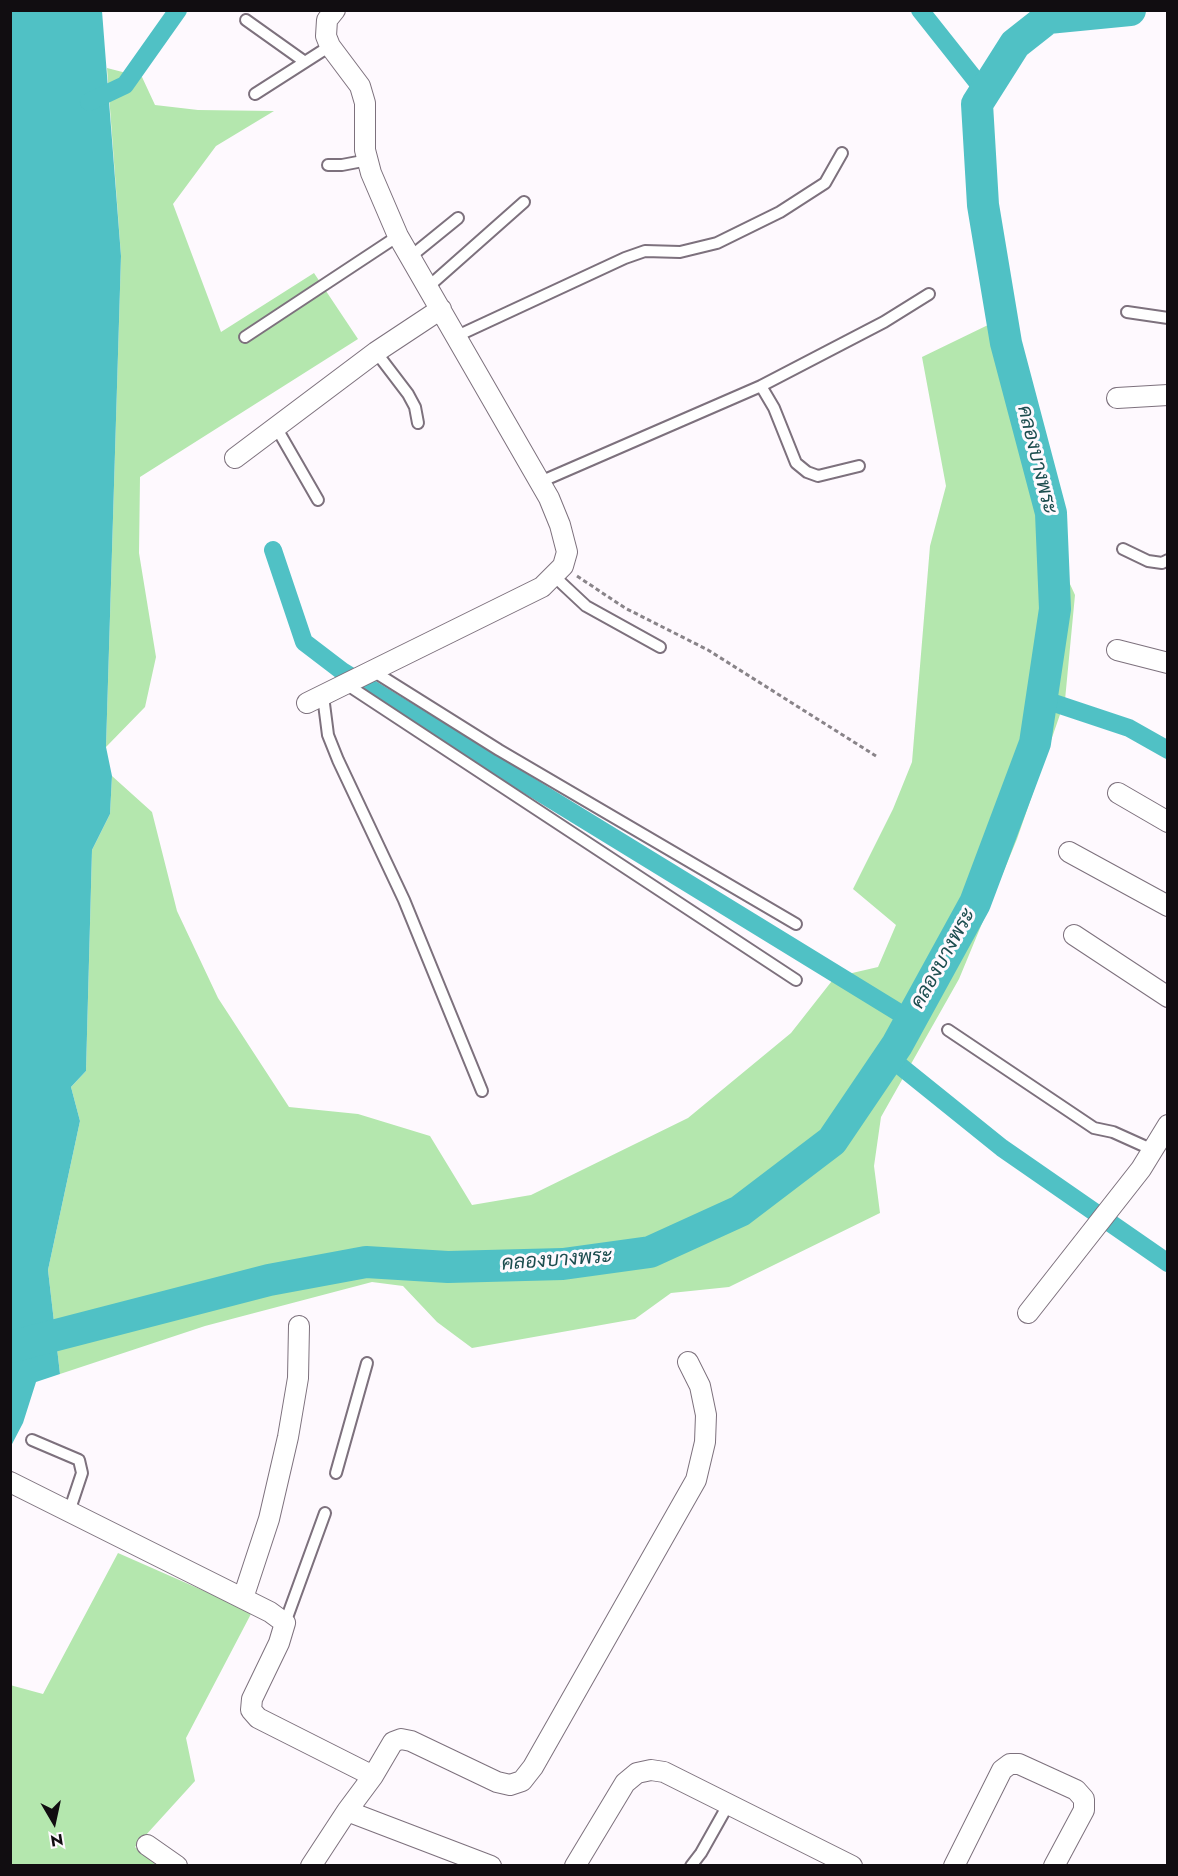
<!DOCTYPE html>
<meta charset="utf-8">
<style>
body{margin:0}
#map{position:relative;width:1178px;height:1876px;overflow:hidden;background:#fef9fe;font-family:Jost,sans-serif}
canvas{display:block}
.frame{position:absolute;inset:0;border:12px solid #110d11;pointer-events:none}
.north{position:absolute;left:24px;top:1792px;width:60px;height:60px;-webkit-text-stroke:4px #fef9fe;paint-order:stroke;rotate:171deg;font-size:16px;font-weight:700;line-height:24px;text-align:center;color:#110d11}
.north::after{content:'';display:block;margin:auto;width:21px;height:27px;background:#110d11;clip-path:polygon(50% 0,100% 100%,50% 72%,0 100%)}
</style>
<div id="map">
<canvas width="1178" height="1876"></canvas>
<div class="frame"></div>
<div class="north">N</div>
</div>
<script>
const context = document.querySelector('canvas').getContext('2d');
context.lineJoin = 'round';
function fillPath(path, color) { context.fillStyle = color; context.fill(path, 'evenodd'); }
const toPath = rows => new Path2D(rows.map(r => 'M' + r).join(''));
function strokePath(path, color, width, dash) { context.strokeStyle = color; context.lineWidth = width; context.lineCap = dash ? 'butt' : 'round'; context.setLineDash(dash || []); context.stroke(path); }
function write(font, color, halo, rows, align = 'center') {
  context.font = font + ' Jost,Sarabun,sans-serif'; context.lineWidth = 6; context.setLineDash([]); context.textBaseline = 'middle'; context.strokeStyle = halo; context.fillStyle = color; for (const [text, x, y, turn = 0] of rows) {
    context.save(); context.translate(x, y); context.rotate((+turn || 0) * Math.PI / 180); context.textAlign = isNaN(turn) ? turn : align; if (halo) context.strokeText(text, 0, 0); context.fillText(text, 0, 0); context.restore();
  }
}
fillPath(toPath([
 [107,68,142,77,155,105,198,110,274,111,216,146,173,204,221,332,314,273,358,339,140,477,139,553,156,657,145,707,106,747,121,256],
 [988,325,1018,422,1043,525,1075,595,1065,700,1017,839,959,979,881,1117,874,1166,880,1213,729,1287,671,1293,635,1319,472,1348,437,1322,403,1286,372,1282,205,1326,60,1374,48,1270,80,1121,71,1087,86,1071,92,850,110,814,112,776,152,812,177,911,218,998,289,1107,358,1114,430,1136,472,1205,531,1195,688,1118,791,1033,835,977,878,967,896,925,853,889,893,809,912,762,930,546,946,486,922,357],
 [118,1553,252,1612,186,1738,195,1781,135,1847,156,1865,11,1865,10,1685,43,1694]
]), '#b4e7ae');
fillPath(toPath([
 [11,10,102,11,121,256,106,747,112,776,110,814,92,850,86,1071,71,1087,80,1121,48,1270,60,1374,36,1382,23,1423,11,1446]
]), '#50c1c5');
strokePath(toPath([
 [920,10,985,92],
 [89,102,125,85,178,10],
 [273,550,304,642,342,671,911,1020],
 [1042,699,1129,728,1168,750],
 [889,1057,1002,1148,1168,1263]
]), '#50c1c5', 18);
strokePath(toPath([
 [10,1347,269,1280,366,1262,448,1267,563,1264,650,1252,740,1211,832,1141,897,1045,975,903,1035,743,1055,609,1051,513,1006,343,983,205,977,104,1015,44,1048,18,1130,10]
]), '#50c1c5', 32);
const lane = toPath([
 [246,20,305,62],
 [255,94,330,46],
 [328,165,342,165,368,160],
 [410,257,458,218],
 [428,287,524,202],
 [1127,312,1168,318],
 [457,336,625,258,645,251,680,252,717,243,780,212,825,183,842,153],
 [245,337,398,236],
 [376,352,408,394,415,407,418,423],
 [761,386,774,408,796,463,807,472,818,476,859,466],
 [276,427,318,500],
 [540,482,761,386,884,322,929,294],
 [1123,549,1148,561,1162,563,1168,560],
 [555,577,586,606,660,647],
 [373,671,499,750,796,924],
 [346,684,796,980],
 [323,696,328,735,338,760,404,900,482,1091],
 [948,1030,1094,1128,1113,1132,1153,1150],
 [32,1440,79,1460,82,1473,69,1512],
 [336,1473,367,1363],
 [285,1623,325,1513],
 [691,1866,701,1853,728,1805]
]);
const street = toPath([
 [1117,398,1168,395],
 [235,458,376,352,441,309],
 [1117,650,1168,663],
 [307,703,542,587,563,566,567,552,560,525,549,498,398,236,371,173,365,150,365,103,360,86,330,46,326,36,327,20,335,10],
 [1118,793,1168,822],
 [1069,852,1168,906],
 [1074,935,1168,997],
 [1028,1313,1141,1169,1168,1125],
 [10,1482,270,1612,285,1623,279,1643,252,1699,251,1710,258,1718,373,1776],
 [243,1598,269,1519,288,1437,298,1378,299,1326],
 [347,1811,373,1776,393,1742,401,1739,411,1741,497,1782,510,1785,522,1781,533,1767,696,1480,705,1442,706,1415,700,1386,688,1362],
 [147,1845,177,1866],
 [311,1866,347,1811,491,1866],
 [575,1866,625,1783,637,1773,651,1770,664,1772,852,1866],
 [954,1866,1002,1770,1010,1764,1019,1764,1076,1790,1084,1799,1084,1810,1054,1866]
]);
strokePath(lane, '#7d717d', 14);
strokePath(street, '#7d717d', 22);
strokePath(toPath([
 [577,576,625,608,708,650,876,756]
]), '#898489', 3, [4.5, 3]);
strokePath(lane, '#fff', 10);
strokePath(street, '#fff', 20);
write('italic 20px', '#1c4d4f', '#fef9fe', [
 ["คลองบางพระ",1036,460,76],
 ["คลองบางพระ",944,959,-61],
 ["คลองบางพระ",557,1261,-4]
]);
</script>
